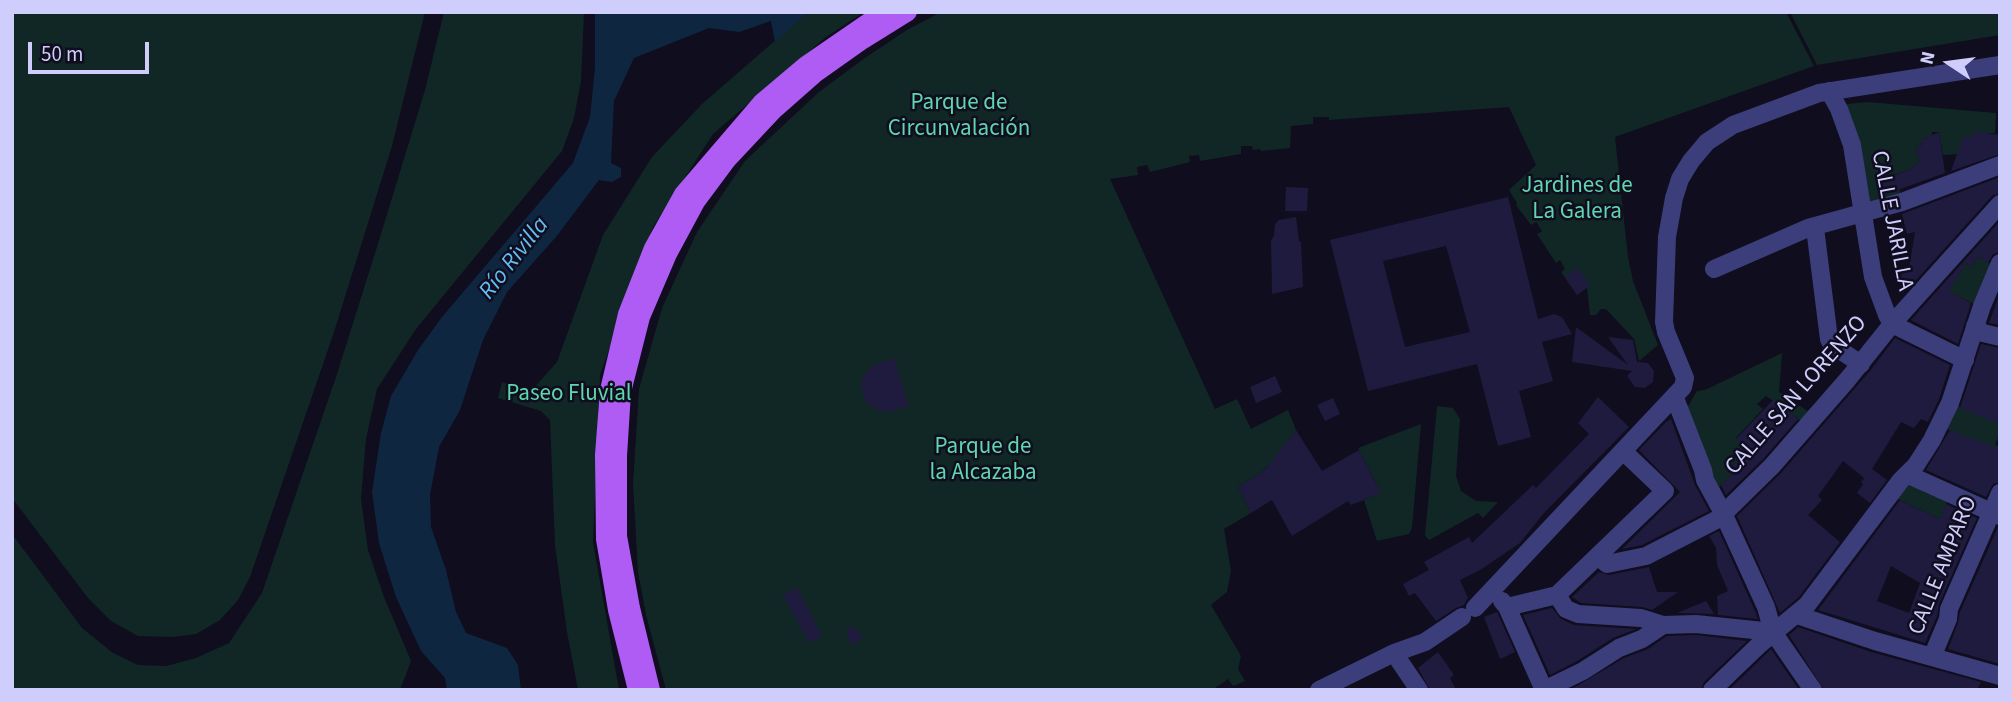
<!DOCTYPE html>
<meta charset="utf-8">
<style>
body{margin:0}
#map{position:relative;width:2012px;height:702px;overflow:hidden;background:#0f0d1e;font-family:"Source Sans 3",sans-serif}
canvas{display:block}
.frame{position:absolute;inset:0;border:14px solid #cfcdfc;pointer-events:none}
.north{position:absolute;left:1914px;top:28px;width:70px;height:70px;-webkit-text-stroke:5px #0f0d1e;paint-order:stroke;rotate:283deg;font-size:19px;font-weight:700;line-height:28px;text-align:center;color:#cfcdfc}
.north::after{content:'';display:block;margin:auto;width:24px;height:32px;background:#cfcdfc;clip-path:polygon(50% 0,100% 100%,50% 72%,0 100%)}
.scale{position:absolute;left:28px;top:42px;width:121px;height:32px;box-sizing:border-box;border:4px solid #cfcdfc;border-top:0;padding-left:9px;font-size:21px;line-height:24px;white-space:nowrap;color:#cfcdfc;-webkit-text-stroke:5px #0f0d1e;paint-order:stroke}
</style>
<div id="map">
<canvas width="2012" height="702"></canvas>
<div class="frame"></div>
<div class="north">N</div>
<div class="scale">50 m</div>
</div>
<script>
const context = document.querySelector('canvas').getContext('2d');
context.lineJoin = 'round';
function fillPath(path, color) { context.fillStyle = color; context.fill(path, 'evenodd'); }
const toPath = rows => new Path2D(rows.map(r => 'M' + r).join(''));
function strokePath(path, color, width, dash) { context.strokeStyle = color; context.lineWidth = width; context.lineCap = dash ? 'butt' : 'round'; context.setLineDash(dash || []); context.stroke(path); }
function write(font, color, halo, rows, align = 'center') {
  context.font = font + ' "Source Sans 3",sans-serif'; context.lineWidth = 5; context.setLineDash([]); context.textBaseline = 'middle'; context.strokeStyle = halo; context.fillStyle = color; for (const [text, x, y, turn = 0] of rows) {
    context.save(); context.translate(x, y); context.rotate((+turn || 0) * Math.PI / 180); context.textAlign = isNaN(turn) ? turn : align; if (halo) context.strokeText(text, 0, 0); context.fillText(text, 0, 0); context.restore();
  }
}
fillPath(toPath([
 [12,12,425,12,392,146,334,332,250,577,238,600,220,620,196,634,173,637,138,636,111,621,88,598,12,498],
 [444,12,584,12,581,81,574,118,562,151,416,329,377,389,366,439,361,499,368,550,384,597,411,661,400,690,12,690,12,534,82,628,113,653,138,665,166,666,196,658,229,643,262,593,337,374,377,247,425,90],
 [808,12,864,12,826,37,713,134,653,227,600,375,593,542,619,690,578,690,567,632,555,545,550,420,541,411,498,398,502,382,532,390,557,362,603,235,652,157,702,104],
 [941,12,1786,12,1814,66,1615,137,1628,257,1633,281,1658,345,1639,361,1634,339,1606,309,1601,309,1596,315,1590,315,1587,288,1577,295,1561,272,1565,269,1560,260,1556,263,1537,234,1542,231,1536,222,1531,225,1516,205,1517,203,1509,190,1536,165,1509,107,1329,120,1329,117,1313,117,1313,124,1291,126,1290,148,1261,151,1260,149,1253,150,1252,146,1241,146,1241,154,1200,161,1199,155,1189,156,1190,162,1150,172,1147,165,1137,167,1138,175,1110,179,1215,409,1237,399,1251,429,1288,410,1296,430,1271,463,1258,475,1238,487,1251,513,1224,529,1231,571,1227,592,1211,605,1241,656,1238,669,1245,681,1233,686,1228,679,1212,690,666,690,646,615,638,572,633,484,639,389,662,308,697,232,745,161,819,92,862,60,907,30],
 [1790,12,2000,12,2000,35,1817,65],
 [1868,102,1996,113,1995,133,1984,133,1974,138,1963,137,1961,154,1943,155,1939,132,1932,132,1932,135,1921,140,1922,146,1916,148,1920,162,1913,165,1914,168,1894,175,1902,197,1867,206,1847,104],
 [1978,257,1991,264,1976,305,1948,291,1966,263,1971,267],
 [1782,353,1779,392,1812,414,1804,423,1766,396,1757,404,1763,409,1736,438,1743,445,1738,450,1742,457,1728,469,1732,475,1715,491,1687,408,1697,391,1705,390],
 [1437,406,1453,408,1460,419,1456,476,1461,491,1476,501,1498,502,1483,518,1478,513,1429,540,1425,535],
 [1958,406,2000,424,2000,438,1998,438,1995,444,1999,447,1998,450,1947,429],
 [1421,424,1412,528,1409,534,1377,541,1364,500,1378,494,1379,489,1358,448],
 [1911,483,1948,500,1940,519,1894,497]
]), '#112725');
fillPath(toPath([
 [595,12,808,12,775,42,771,21,739,32,709,28,634,58,614,101,611,163,621,168,621,177,612,182,599,180,556,237,507,292,483,340,460,410,439,447,430,495,431,527,446,570,456,612,466,633,507,648,518,665,521,690,447,690,445,678,421,651,396,597,379,543,372,492,381,433,391,396,418,350,442,317,573,163,590,117,595,67]
]), '#0f2641');
fillPath(toPath([
 [1974,131,2000,135,2000,154,1951,171,1963,137,1974,137],
 [1939,132,1945,173,1878,197,1876,182,1914,168,1913,165,1920,162,1916,148,1922,146,1921,140],
 [2000,177,2000,193,1992,196,1908,289,1899,283,1904,267,1909,269,1915,232,1907,234,1902,214],
 [1286,187,1308,188,1307,211,1285,211],
 [1508,197,1538,319,1554,314,1562,317,1572,334,1542,342,1553,381,1519,391,1531,437,1498,446,1477,364,1368,391,1330,240],
 [1446,246,1470,332,1405,347,1383,261],
 [1296,217,1299,241,1301,242,1303,287,1272,294,1271,240,1274,236,1275,224,1279,220],
 [2000,221,2000,252,1993,254,1988,263,1978,257,1971,267,1966,263,1949,291,1971,303,1958,344,1911,320],
 [1578,268,1590,285,1577,295,1565,277],
 [2000,293,2000,325,1989,323],
 [1576,327,1628,365,1608,337,1633,340,1637,362,1648,363,1654,371,1653,382,1645,388,1635,387,1627,376,1632,371,1572,362],
 [1895,338,1950,365,1939,399,1928,422,1921,419,1914,428,1901,422,1872,469,1887,480,1870,503,1857,493,1863,484,1861,482,1864,478,1843,461,1818,496,1822,500,1808,515,1840,542,1799,597,1780,613,1737,516,1781,473,1870,371],
 [1981,344,2000,348,2000,424,1960,408],
 [894,358,909,406,888,412,879,411,866,402,861,386,862,378,872,366],
 [1275,376,1282,392,1256,403,1250,387],
 [1598,397,1629,427,1544,513,1520,543,1480,570,1460,580,1468,598,1464,605,1456,608,1436,621,1415,593,1409,596,1403,584,1429,570,1424,562,1469,537,1472,543,1533,485,1536,488,1589,434,1578,423],
 [1333,398,1340,414,1325,421,1317,405],
 [1773,400,1798,419,1764,458,1726,495,1721,485,1732,475,1728,469,1742,457,1738,450,1743,445,1736,439],
 [1671,419,1695,485,1709,511,1642,545,1622,549,1680,492,1639,450,1666,422],
 [1296,430,1322,471,1359,450,1381,493,1351,505,1348,501,1292,536,1272,500,1251,513,1238,487,1258,475,1267,467],
 [1950,430,2000,449,2000,482,1993,484,1986,497,1926,470],
 [1900,500,1940,519,1946,504,1977,518,1939,604,1937,616,1925,643,1818,610],
 [1891,566,1920,583,1909,613,1877,601],
 [1998,527,2000,527,2000,664,1948,649,1958,623,1960,612],
 [1719,531,1755,611,1758,619,1718,615,1717,596,1728,591,1717,565,1716,548,1709,536],
 [1649,567,1657,592,1678,592,1652,610,1642,607,1581,603,1572,597,1599,572,1609,575],
 [797,587,822,636,809,643,783,595],
 [1706,601,1714,614,1677,613],
 [1552,608,1561,619,1574,625,1636,629,1613,638,1577,661,1550,675,1523,615],
 [1497,612,1515,652,1500,659,1484,617],
 [849,626,858,630,863,638,852,645,847,636],
 [1798,627,1871,652,1981,682,1977,690,1824,690,1789,635],
 [1696,635,1747,641,1704,682,1701,690,1570,690,1624,658,1648,649,1667,636],
 [1771,649,1799,690,1729,690,1768,652],
 [1438,652,1454,675,1450,678,1456,690,1430,690,1418,668]
]), '#1f1b3e');
strokePath(toPath([
 [1829,91,1839,109,1852,145,1873,277,1887,315,1892,324,1965,360],
 [1815,228,1829,339,1832,345,1861,364],
 [1714,269,1808,228,1902,202,2000,165],
 [1975,326,1983,333,2000,337],
 [1675,398,1703,470,1705,480,1723,513,1766,607,1773,632,1813,690],
 [1905,476,1911,476,2000,516],
 [1599,557,1607,564,1646,556,1718,519,1772,466,1848,379,1892,324,2000,204],
 [1557,595,1566,609,1578,614,1641,618,1663,625,1696,624,1773,632],
 [1502,601,1507,607,1544,690,1583,671,1619,648,1642,639,1663,625],
 [1507,607,1557,595,1665,491,1623,451],
 [1475,608,1683,387,1685,378,1666,332,1664,322,1667,237,1674,198,1680,179,1691,161,1707,142,1733,125,1819,93,2000,65],
 [1797,615,1875,641,2000,676],
 [1394,653,1419,690],
 [1932,657,1948,619,1949,609,2000,493],
 [1319,690,1394,653,1425,642,1462,617],
 [1712,690,1760,644,1807,605,1901,480,1916,465,1932,440,1950,403,1982,306,2000,263]
]), '#3b3e7a', 18);
strokePath(toPath([
 [637,690,617,610,605,539,604,455,609,390,627,314,653,248,683,194,761,103,806,65,883,12],
 [651,690,631,608,618,536,618,456,622,392,641,317,668,254,696,202,728,159,773,111,815,74,863,40,908,12]
]), '#af5cf5', 18);
write('23px', '#5fd6af', '#0f0d1e', [
 ["Parque de",959,104],
 ["Circunvalación",959,130],
 ["Jardines de",1577,187],
 ["La Galera",1577,213],
 ["Paseo Fluvial",569,395],
 ["Parque de",983,448],
 ["la Alcazaba",983,474]
]);
write('23px', '#cfcdfc', '#0f0d1e', [
 ["CALLE JARILLA",1891,221,79],
 ["CALLE SAN LORENZO",1797,396,-49],
 ["CALLE AMPARO",1944,566,-68]
]);
write('italic 24px', '#62bdf5', '#0f0d1e', [
 ["Río Rivilla",515,259,-52]
]);
</script>
